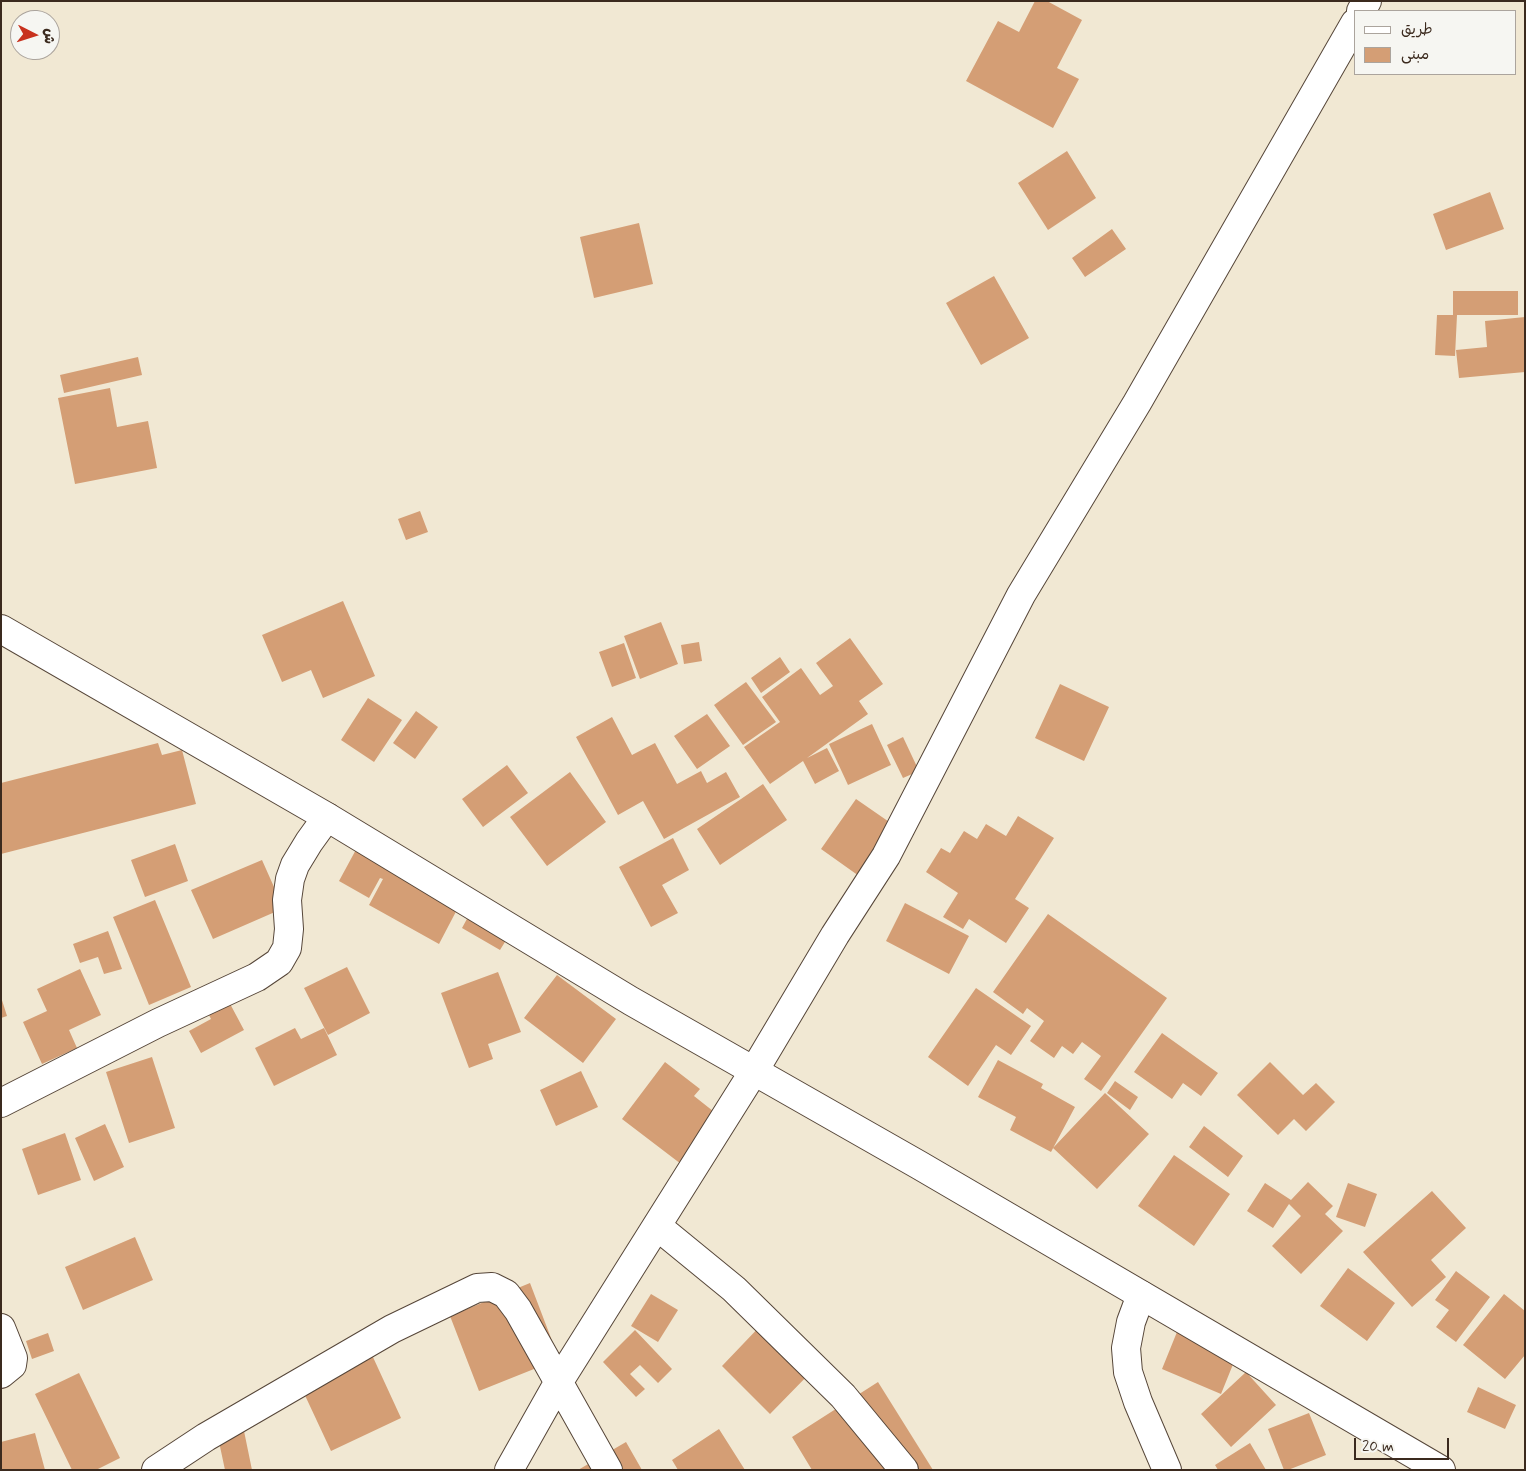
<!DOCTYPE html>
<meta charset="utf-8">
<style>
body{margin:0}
#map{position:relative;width:1526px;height:1471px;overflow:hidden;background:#f1e8d3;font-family:Mynerve,"Playpen Sans Arabic",sans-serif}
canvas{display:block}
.frame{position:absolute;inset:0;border:2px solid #3b2a1e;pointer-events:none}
.legend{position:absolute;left:1354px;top:10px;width:162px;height:65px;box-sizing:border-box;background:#f6f6f2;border:1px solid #aba49d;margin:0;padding:6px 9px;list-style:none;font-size:15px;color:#3b2a1e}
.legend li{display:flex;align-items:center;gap:10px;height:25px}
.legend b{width:25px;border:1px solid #aba49d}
.north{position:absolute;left:10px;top:10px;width:50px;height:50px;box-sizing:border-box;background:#f6f6f2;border:1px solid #aba49d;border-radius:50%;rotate:95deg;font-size:14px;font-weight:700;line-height:20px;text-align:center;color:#3b2a1e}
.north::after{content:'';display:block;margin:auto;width:18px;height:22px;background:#c8321e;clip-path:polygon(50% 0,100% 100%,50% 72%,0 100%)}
.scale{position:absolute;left:1354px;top:1438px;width:95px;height:22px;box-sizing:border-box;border:2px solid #3b2a1e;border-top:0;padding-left:6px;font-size:15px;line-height:18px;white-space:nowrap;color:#3b2a1e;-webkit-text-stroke:4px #f6f6f2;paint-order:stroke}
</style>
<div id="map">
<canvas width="1526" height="1471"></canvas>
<div class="frame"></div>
<ul class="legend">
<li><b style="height:6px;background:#fff"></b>طريق</li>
<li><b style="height:14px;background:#d49e75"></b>مبنى</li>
</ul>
<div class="north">ش</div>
<div class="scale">20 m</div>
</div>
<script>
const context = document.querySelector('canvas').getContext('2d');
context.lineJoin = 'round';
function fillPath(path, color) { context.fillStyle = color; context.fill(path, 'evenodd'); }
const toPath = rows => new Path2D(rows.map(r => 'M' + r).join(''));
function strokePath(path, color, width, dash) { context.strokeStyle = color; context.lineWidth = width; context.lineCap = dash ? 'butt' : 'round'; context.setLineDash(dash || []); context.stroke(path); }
fillPath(toPath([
 [1035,1,1047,1,1082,20,1057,68,1079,79,1053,128,966,81,998,21,1019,32],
 [1067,151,1096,198,1048,230,1018,183],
 [1490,192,1504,229,1446,250,1433,214],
 [639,223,653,284,594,298,580,237],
 [1112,229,1126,249,1085,277,1072,258],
 [994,276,1029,338,981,365,946,303],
 [1453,291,1518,291,1518,315,1457,315,1455,356,1435,355,1437,315,1453,315],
 [1525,317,1525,372,1459,378,1456,350,1487,347,1485,321],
 [138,357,142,375,64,393,60,375],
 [110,388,117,427,148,421,157,468,75,484,58,398],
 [420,511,428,532,406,540,398,519],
 [343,601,375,676,323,698,311,670,282,682,262,635],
 [661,622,678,664,640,679,624,636],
 [850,638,883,684,859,701,868,714,807,758,827,748,839,771,815,784,803,761,770,784,744,747,780,722,762,697,801,668,820,695,833,686,816,663],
 [699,642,702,661,684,664,681,645],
 [624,643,636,678,612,687,599,652],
 [780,657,790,672,761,693,751,678],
 [746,682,776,722,743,745,714,705],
 [1060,684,1109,707,1084,761,1035,738],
 [368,698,402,720,374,762,341,740],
 [416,711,438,727,415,759,393,743],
 [707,714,730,746,697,769,674,736],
 [612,717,632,755,655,743,677,784,701,771,707,783,726,772,740,797,664,839,643,801,618,815,576,737],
 [872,724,891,765,848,785,829,744],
 [903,737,919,771,903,778,887,745],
 [158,743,162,755,182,750,196,804,1,854,1,783],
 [507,765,528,793,483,827,462,799],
 [570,772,606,822,547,866,510,817],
 [763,784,787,820,720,865,697,829],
 [856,799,895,826,859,876,821,849],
 [1018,816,1054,838,1015,899,1029,908,1006,943,969,919,963,929,943,917,958,893,926,872,941,848,950,853,964,831,977,839,986,824,1006,836],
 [365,833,461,902,439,944,369,905,383,879,380,878,369,898,339,881],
 [673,838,689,870,662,885,678,913,651,927,619,867],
 [175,844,188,881,145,897,131,860],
 [262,860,274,887,282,884,291,905,213,939,191,890],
 [155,900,191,987,149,1005,113,917],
 [905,903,969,936,949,974,886,941],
 [474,906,513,929,500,950,462,928],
 [1048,914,1167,998,1101,1091,1084,1079,1101,1056,1082,1042,1073,1054,1062,1046,1054,1058,1030,1041,1044,1021,1027,1008,1023,1014,993,992],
 [108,931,122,969,104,974,98,957,80,963,73,944],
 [347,967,370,1013,328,1035,304,988],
 [80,969,101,1015,69,1030,77,1048,42,1064,23,1022,47,1011,37,989],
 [498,972,521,1032,488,1044,493,1059,469,1068,441,993],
 [557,975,616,1019,583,1063,524,1018],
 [976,988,1031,1026,1011,1055,996,1045,968,1086,928,1057],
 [1,997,7,1016,1,1018],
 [228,1000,244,1030,201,1053,189,1031,211,1019,207,1011],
 [295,1028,301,1039,324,1028,337,1055,274,1086,255,1048],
 [1162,1033,1218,1073,1201,1096,1183,1083,1172,1099,1134,1072],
 [152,1057,175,1128,129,1143,106,1072],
 [998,1060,1043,1084,1041,1088,1075,1107,1051,1152,1010,1130,1016,1117,978,1097],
 [665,1062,700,1089,694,1096,718,1115,681,1164,622,1119],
 [1270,1062,1303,1095,1316,1083,1335,1102,1306,1131,1294,1119,1278,1135,1237,1095],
 [581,1071,598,1107,556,1126,540,1090],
 [1115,1081,1138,1097,1130,1110,1107,1093],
 [1105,1093,1149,1134,1097,1189,1053,1148],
 [105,1124,124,1167,94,1181,75,1138],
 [1204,1126,1243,1156,1228,1177,1189,1147],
 [65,1133,81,1180,38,1195,22,1149],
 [1174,1155,1230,1194,1194,1246,1138,1206],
 [1308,1182,1333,1206,1325,1214,1343,1231,1301,1274,1272,1246,1301,1216,1289,1204,1273,1228,1247,1211,1265,1183,1291,1200],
 [1348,1183,1377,1194,1365,1227,1336,1217],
 [1432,1191,1466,1228,1431,1260,1446,1277,1412,1307,1363,1252],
 [135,1237,153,1280,83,1310,65,1267],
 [1348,1268,1395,1303,1367,1341,1320,1306],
 [1456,1271,1490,1297,1456,1342,1436,1327,1449,1310,1435,1300],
 [530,1283,559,1359,479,1391,450,1316],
 [651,1294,678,1310,658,1342,631,1326],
 [1504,1294,1525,1311,1525,1355,1505,1379,1463,1345],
 [764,1322,813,1370,770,1414,722,1366],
 [1179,1327,1238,1352,1221,1394,1162,1369],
 [635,1330,672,1369,658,1383,640,1365,630,1374,645,1389,636,1397,603,1362],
 [48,1333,54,1351,32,1359,26,1341],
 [372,1355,401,1418,331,1451,302,1389],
 [1246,1372,1276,1405,1231,1447,1201,1414],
 [79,1373,120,1458,96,1470,72,1470,35,1394],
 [878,1382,933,1470,812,1470,792,1437],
 [1478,1387,1516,1405,1505,1429,1467,1412],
 [1309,1413,1326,1455,1288,1470,1284,1470,1268,1429],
 [719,1429,745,1470,678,1470,672,1460],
 [244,1431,252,1470,225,1470,218,1437],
 [35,1433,45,1470,1,1470,1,1442],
 [626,1442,642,1470,578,1470],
 [1250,1443,1266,1470,1218,1470,1215,1465]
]), '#d49e75');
const street = toPath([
 [1361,11,1367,1],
 [1,1103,158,1023,257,977,279,962,287,948,289,929,287,900,290,879,295,865,309,842,327,817],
 [657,1226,734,1289,843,1396,904,1470],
 [1141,1295,1131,1322,1126,1348,1128,1372,1138,1402,1167,1470],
 [1,1328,13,1358,12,1365,1,1374],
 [156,1470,206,1437,392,1329,477,1288,492,1287,506,1294,518,1310,608,1470],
 [509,1470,558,1383,754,1071,835,935,886,856,1021,595,1137,403,1355,23]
]);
const secondary = toPath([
 [1,629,327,817,631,1001,919,1165,1441,1470]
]);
strokePath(street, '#564639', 30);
strokePath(secondary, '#564639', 30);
strokePath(street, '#fff', 28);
strokePath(secondary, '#fff', 28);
</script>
